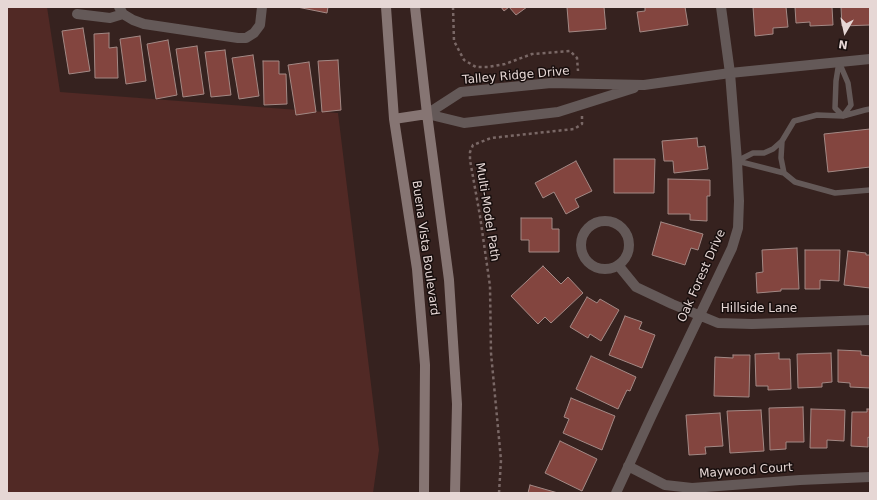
<!DOCTYPE html>
<style>
body{margin:0}
#map{position:relative;width:877px;height:500px;overflow:hidden;background:#36221f;font-family:"DejaVu Sans",sans-serif}
canvas{display:block}
.frame{position:absolute;inset:0;border:8px solid #e6d7d5;pointer-events:none}
.north{position:absolute;left:825px;top:12px;width:40px;height:40px;-webkit-text-stroke:3px #170e0d;paint-order:stroke;rotate:189deg;font-size:11px;font-weight:700;line-height:16px;text-align:center;color:#e6d7d5}
.north::after{content:'';display:block;margin:auto;width:14px;height:18px;background:#e6d7d5;clip-path:polygon(50% 0,100% 100%,50% 72%,0 100%)}
</style>
<div id="map">
<canvas width="877" height="500"></canvas>
<div class="frame"></div>
<div class="north">N</div>
</div>
<script>
const context = document.querySelector('canvas').getContext('2d');
context.lineJoin = 'round';
function fillPath(path, color) { context.fillStyle = color; context.fill(path, 'evenodd'); }
const toPath = rows => new Path2D(rows.map(r => 'M' + r).join(''));
function strokePath(path, color, width, dash) { context.strokeStyle = color; context.lineWidth = width; context.lineCap = dash ? 'butt' : 'round'; context.setLineDash(dash || []); context.stroke(path); }
function write(font, color, halo, rows, align = 'center') {
  context.font = font + ' "DejaVu Sans",sans-serif'; context.lineWidth = 3; context.setLineDash([]); context.textBaseline = 'middle'; context.strokeStyle = halo; context.fillStyle = color; for (const [text, x, y, turn = 0] of rows) {
    context.save(); context.translate(x, y); context.rotate((+turn || 0) * Math.PI / 180); context.textAlign = isNaN(turn) ? turn : align; if (halo) context.strokeText(text, 0, 0); context.fillText(text, 0, 0); context.restore();
  }
}
fillPath(toPath([
 [7,7,47,7,60,92,338,113,379,450,373,493,7,493]
]), '#512925');
const building = toPath([
 [297,7,328,7,327,13,297,7],
 [501,7,527,7,516,15,509,7,504,11,501,7],
 [567,7,604,7,606,29,569,32,567,7],
 [645,7,685,7,688,25,640,32,637,12,645,11,645,7],
 [753,7,786,7,788,27,773,28,773,34,755,36,753,7],
 [795,7,832,7,833,25,810,26,810,22,796,23,795,7],
 [841,7,870,7,870,25,842,26,841,7],
 [83,28,90,71,69,74,62,31,83,28],
 [109,33,109,48,117,47,118,78,95,78,94,34,109,33],
 [140,36,146,81,126,84,120,39,140,36],
 [168,40,177,95,156,99,147,44,168,40],
 [197,46,204,94,183,97,176,49,197,46],
 [225,50,231,95,211,97,205,52,225,50],
 [253,55,259,96,239,99,232,58,253,55],
 [338,60,341,110,322,112,318,61,338,60],
 [263,61,279,61,279,74,286,74,287,104,264,105,263,61],
 [309,62,316,112,296,115,288,65,309,62],
 [870,129,870,167,828,172,824,134,870,129],
 [697,138,698,147,705,146,708,169,674,173,673,161,664,161,662,141,697,138],
 [614,159,655,159,654,193,614,193,614,159],
 [576,161,592,191,575,199,579,207,566,214,554,192,543,198,535,183,576,161],
 [668,179,710,180,710,196,707,196,707,221,690,220,690,214,668,214,668,179],
 [521,218,552,218,552,229,559,229,559,252,529,252,529,240,521,240,521,218],
 [661,222,703,234,698,250,691,248,685,265,652,255,661,222],
 [797,248,799,289,781,289,781,291,757,293,756,273,763,272,762,250,797,248],
 [805,250,840,250,839,281,820,280,820,289,805,289,805,250],
 [848,251,866,253,866,255,870,255,870,288,844,285,848,251],
 [543,266,561,284,568,277,583,293,551,323,545,317,538,324,511,296,543,266],
 [587,297,597,303,600,299,619,310,601,341,590,334,588,338,570,327,587,297],
 [625,316,642,322,639,329,655,335,642,368,609,355,625,316],
 [838,350,861,351,861,355,870,356,870,388,850,387,850,383,838,382,838,350],
 [779,353,779,359,790,359,791,389,768,390,768,386,756,386,755,354,779,353],
 [831,353,832,382,822,383,822,387,798,388,797,354,831,353],
 [733,355,750,355,749,397,714,396,715,357,733,358,733,355],
 [591,356,636,377,630,391,627,390,618,409,576,389,591,356],
 [571,398,615,416,602,450,563,433,569,419,564,417,571,398],
 [803,407,804,442,786,442,786,449,770,450,769,408,803,407],
 [811,409,845,410,844,441,827,440,827,448,810,448,811,409],
 [867,409,870,409,870,438,868,437,868,447,851,446,852,412,867,412,867,409],
 [761,410,764,451,730,453,727,411,761,410],
 [720,413,723,446,705,447,706,454,689,455,686,415,720,413],
 [560,441,597,459,582,491,545,473,560,441],
 [530,485,558,493,528,493,530,485]
]);
fillPath(building, '#83453f');
strokePath(building, '#a38985', 1);
strokePath(toPath([
 [453,7,454,41,464,60,476,67,488,67,505,64,532,54,570,51,577,58,578,71],
 [499,493,501,460,491,353,490,286,480,216,470,160,470,152,473,145,491,138,574,129,582,124,582,116]
]), '#7a6866', 2.5, [3, 3]);
strokePath(toPath([
 [839,62,848,83,851,105,843,116,835,108,836,81,839,62],
 [737,161,784,173,795,182,835,193,870,190],
 [737,161,753,153,764,153,773,149,782,141],
 [784,173,781,158,782,141,794,121,817,115,843,116,865,110,870,109]
]), '#645958', 5.5);
strokePath(toPath([
 [119,7,123,14,133,20,144,24,238,38,246,38,254,33,260,25,262,7],
 [77,14,110,18,123,14],
 '581 245a24 24 0 1 1 48 0a24 24 0 1 1-48 0Z',
 [618,265,636,287,672,304,718,323,752,324,870,320],
 [628,466,665,485,692,488,800,480,870,477],
 [616,493,652,415,732,248,738,228,739,201,737,161,730,73,721,7]
]), '#645958', 10);
strokePath(toPath([
 [427,114,461,92,551,83,644,85,730,73,870,59],
 [427,114,464,123,558,112,634,88]
]), '#645958', 10);
strokePath(toPath([
 [386,7,394,119,417,269,425,365,424,493],
 [415,7,427,114,449,280,457,404,455,493],
 [394,119,427,114]
]), '#867573', 10);
write('12px', '#e6d7d5', '#170e0d', [
 ["Talley Ridge Drive",516,76,-5],
 ["Multi-Model Path",487,212,81],
 ["Buena Vista Boulevard",425,248,82],
 ["Oak Forest Drive",702,276,-66],
 ["Hillside Lane",759,309],
 ["Maywood Court",746,471,-4]
]);
</script>
